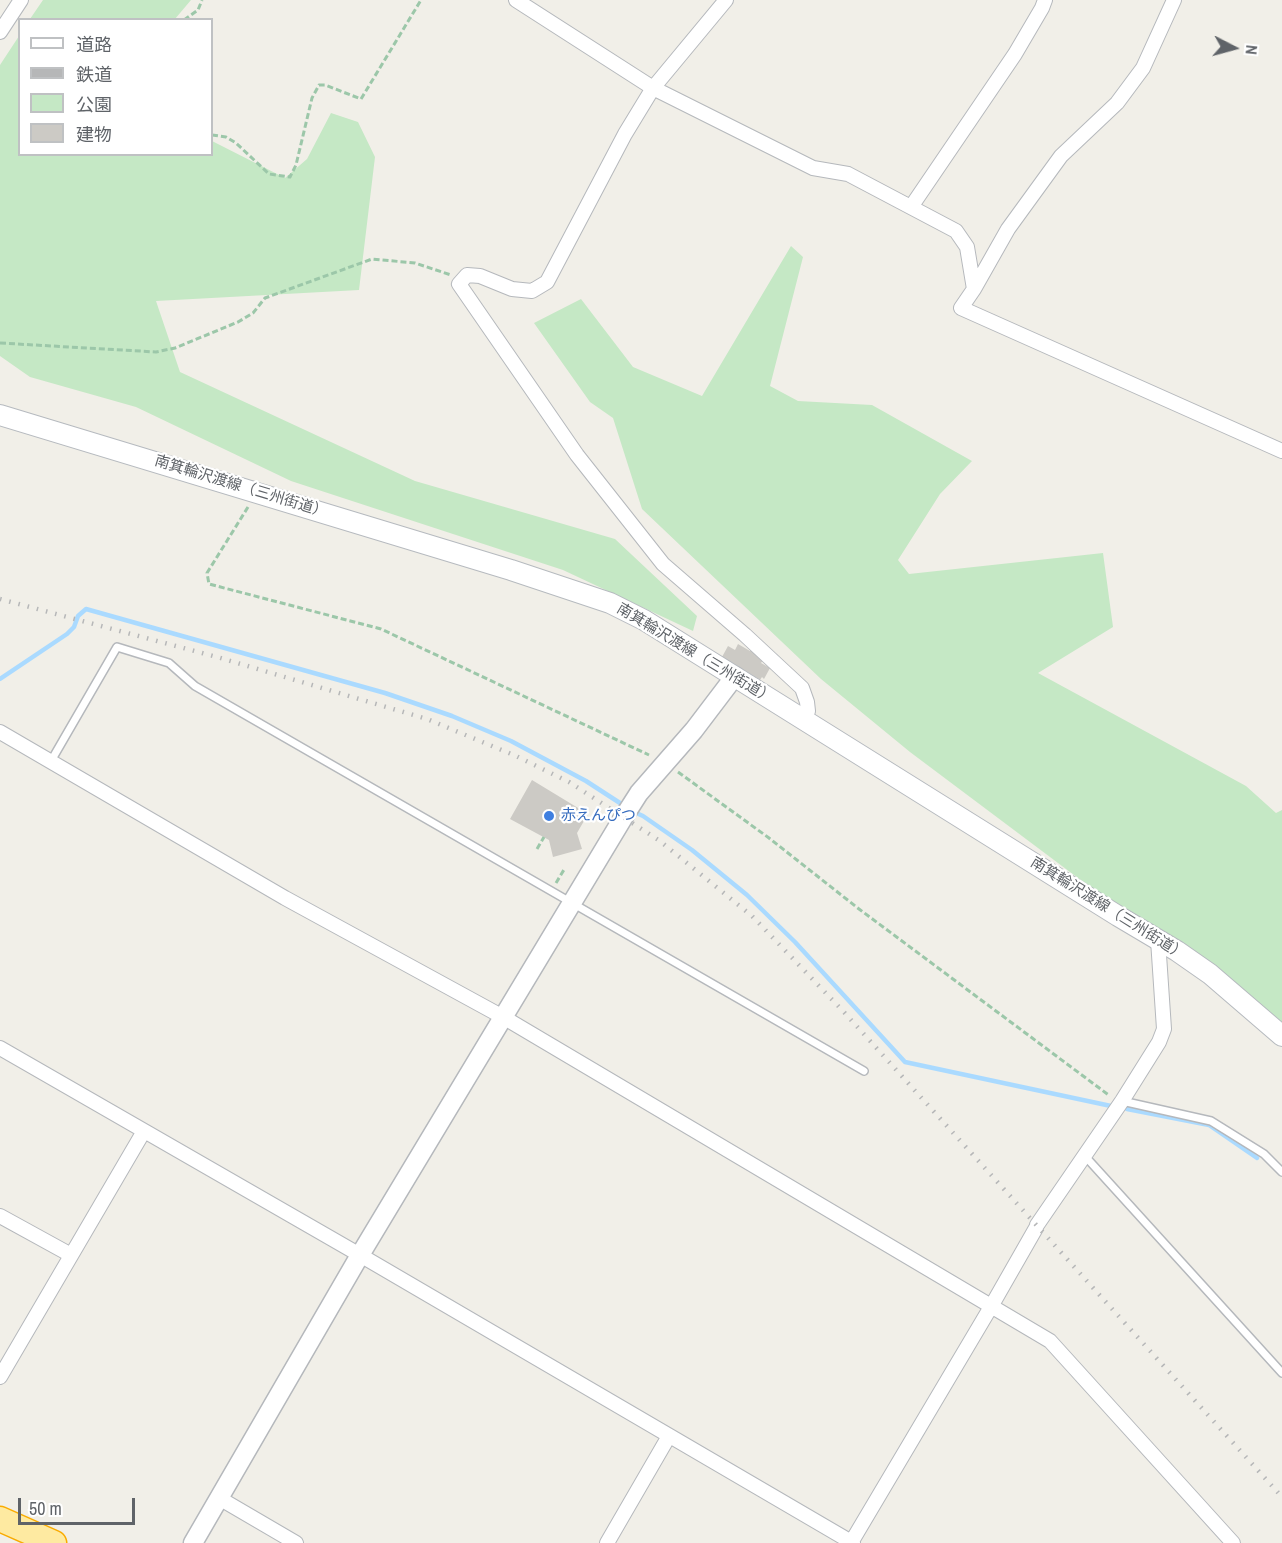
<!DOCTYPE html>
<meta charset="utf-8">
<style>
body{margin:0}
#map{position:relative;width:1282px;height:1543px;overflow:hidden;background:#f1efe8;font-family:"Archivo Narrow","Noto Sans JP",sans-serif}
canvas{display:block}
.legend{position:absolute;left:18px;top:18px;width:195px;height:138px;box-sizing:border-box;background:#fff;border:2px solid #bfc1c3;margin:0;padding:8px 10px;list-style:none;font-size:18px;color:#5f6368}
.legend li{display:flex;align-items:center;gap:12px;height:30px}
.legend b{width:30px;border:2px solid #bfc1c3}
.north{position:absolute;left:1204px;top:18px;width:60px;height:60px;-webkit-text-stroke:4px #fff;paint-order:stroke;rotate:96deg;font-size:16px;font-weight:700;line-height:24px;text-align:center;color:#5f6368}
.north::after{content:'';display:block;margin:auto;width:21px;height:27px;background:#5f6368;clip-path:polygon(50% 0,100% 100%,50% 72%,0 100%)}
.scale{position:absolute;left:18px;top:1498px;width:117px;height:27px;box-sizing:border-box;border:3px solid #5f6368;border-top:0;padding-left:8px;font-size:18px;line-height:21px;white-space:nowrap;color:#5f6368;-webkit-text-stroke:4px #fff;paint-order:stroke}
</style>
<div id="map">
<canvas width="1282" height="1543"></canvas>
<ul class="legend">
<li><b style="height:8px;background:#fff"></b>道路</li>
<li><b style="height:8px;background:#b6b7b8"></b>鉄道</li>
<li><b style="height:16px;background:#c5e8c5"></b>公園</li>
<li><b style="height:16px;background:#cccac5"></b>建物</li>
</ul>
<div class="north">N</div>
<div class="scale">50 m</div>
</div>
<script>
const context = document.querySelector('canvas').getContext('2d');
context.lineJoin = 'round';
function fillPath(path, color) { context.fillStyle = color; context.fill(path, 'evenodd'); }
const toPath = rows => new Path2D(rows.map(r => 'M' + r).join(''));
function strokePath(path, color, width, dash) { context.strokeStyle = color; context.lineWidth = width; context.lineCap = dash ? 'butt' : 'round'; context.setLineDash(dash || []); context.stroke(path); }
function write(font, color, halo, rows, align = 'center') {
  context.font = font + ' "Archivo Narrow","Noto Sans JP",sans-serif'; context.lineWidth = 4.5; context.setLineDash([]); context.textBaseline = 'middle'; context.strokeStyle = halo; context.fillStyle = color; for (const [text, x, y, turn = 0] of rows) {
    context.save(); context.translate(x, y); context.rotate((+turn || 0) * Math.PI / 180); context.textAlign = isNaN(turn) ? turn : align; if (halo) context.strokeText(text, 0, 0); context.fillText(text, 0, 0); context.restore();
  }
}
fillPath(toPath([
 [43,0,191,0,175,19,30,19],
 [19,36,20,154,212,154,212,141,285,178,307,159,331,113,358,122,375,157,359,290,156,301,180,372,415,481,615,539,697,616,693,631,563,570,291,481,136,407,30,377,0,356,0,65],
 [791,246,803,257,770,386,798,401,872,405,972,461,940,494,898,560,909,574,1103,553,1113,627,1038,673,1246,786,1276,813,1282,810,1282,1031,910,752,821,679,642,509,613,418,590,402,534,323,581,299,633,367,702,396]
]), '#c5e8c5');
strokePath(toPath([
 [0,679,67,634,74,627,78,616,86,609,385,693,452,716,511,741,586,781,623,805],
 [634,812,643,816,692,850,747,895,795,942,905,1062,1111,1106],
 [1127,1109,1209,1125,1257,1158]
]), '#aadaff', 4.5);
fillPath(toPath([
 [738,644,750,651,752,649,759,653,757,656,763,660,761,663,770,668,764,679,762,677,760,680,722,657,728,646,735,650],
 [532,780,588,814,577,833,582,849,553,857,549,840,510,819]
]), '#cccac5');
const service = toPath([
 [51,761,117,647,169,663,195,686,864,1071],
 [1122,1101,1211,1121,1264,1154,1282,1172],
 [1084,1155,1282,1373]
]);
const minor = toPath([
 [516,0,653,88,813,168,848,174,956,231,967,247,974,289],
 [726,0,653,88,625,134,547,282,532,291,512,289,480,276,467,275,459,284,577,455,663,564,745,635,802,688,807,702,808,711,805,719],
 [1174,0,1143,68,1117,103,1061,156,1008,229,974,289,961,308,1282,451],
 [0,32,21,0],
 [911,207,1015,54,1042,8,1045,0],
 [0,732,285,898,503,1017,1050,1341,1233,1543],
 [0,1048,360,1255,853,1543],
 [0,1216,71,1255],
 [1037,1225,1122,1101,1159,1042,1164,1029,1158,940],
 [0,1377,144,1131],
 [219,1498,296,1543],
 [852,1541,992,1305,1036,1228],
 [607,1543,669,1436]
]);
const tertiary = toPath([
 [193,1543,360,1255,623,818,639,793,694,730,735,676]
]);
const secondary = toPath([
 [0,415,511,570,610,603,644,620,1118,916,1177,951,1210,974,1282,1036]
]);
const trunk = toPath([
 [0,1519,54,1543]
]);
strokePath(service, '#b5b8bc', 10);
strokePath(minor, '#b5b8bc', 16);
strokePath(tertiary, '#b5b8bc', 21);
strokePath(secondary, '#b6babf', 22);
strokePath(trunk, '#f9ab00', 27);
strokePath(toPath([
 [184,20,198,10,202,0],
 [212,135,226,137,236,143,269,174,290,177,296,165,312,98,319,85,325,85,361,99,421,0],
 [0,343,156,352,175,348,238,322,253,313,265,298,372,259,415,263,451,275],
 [248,507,207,573,209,584,381,629,649,755],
 [678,772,769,838,859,909,1110,1096],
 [537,849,544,837],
 [556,883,565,868]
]), '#9cc7a9', 3, [6, 3]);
strokePath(service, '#fff', 7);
strokePath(minor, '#fff', 14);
strokePath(tertiary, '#fff', 18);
strokePath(secondary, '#fff', 20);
strokePath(trunk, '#feeaa1', 24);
strokePath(toPath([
 [0,599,217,657,427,719,516,756,569,782,660,841,752,916,843,1011,1282,1497]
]), '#b6b7b8', 4.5, [1.5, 8]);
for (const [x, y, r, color] of [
 [549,816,6,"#3f7fe0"]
]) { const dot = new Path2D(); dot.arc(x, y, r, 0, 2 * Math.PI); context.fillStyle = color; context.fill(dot); strokePath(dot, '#fff', 2); }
write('15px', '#5f6368', '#fff', [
 ["南箕輪沢渡線（三州街道）",241,487,17],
 ["南箕輪沢渡線（三州街道）",695,654,31],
 ["南箕輪沢渡線（三州街道）",1108,909,32]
]);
write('15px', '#366cbe', '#fff', [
 ["赤えんぴつ",561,816]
], 'left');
</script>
